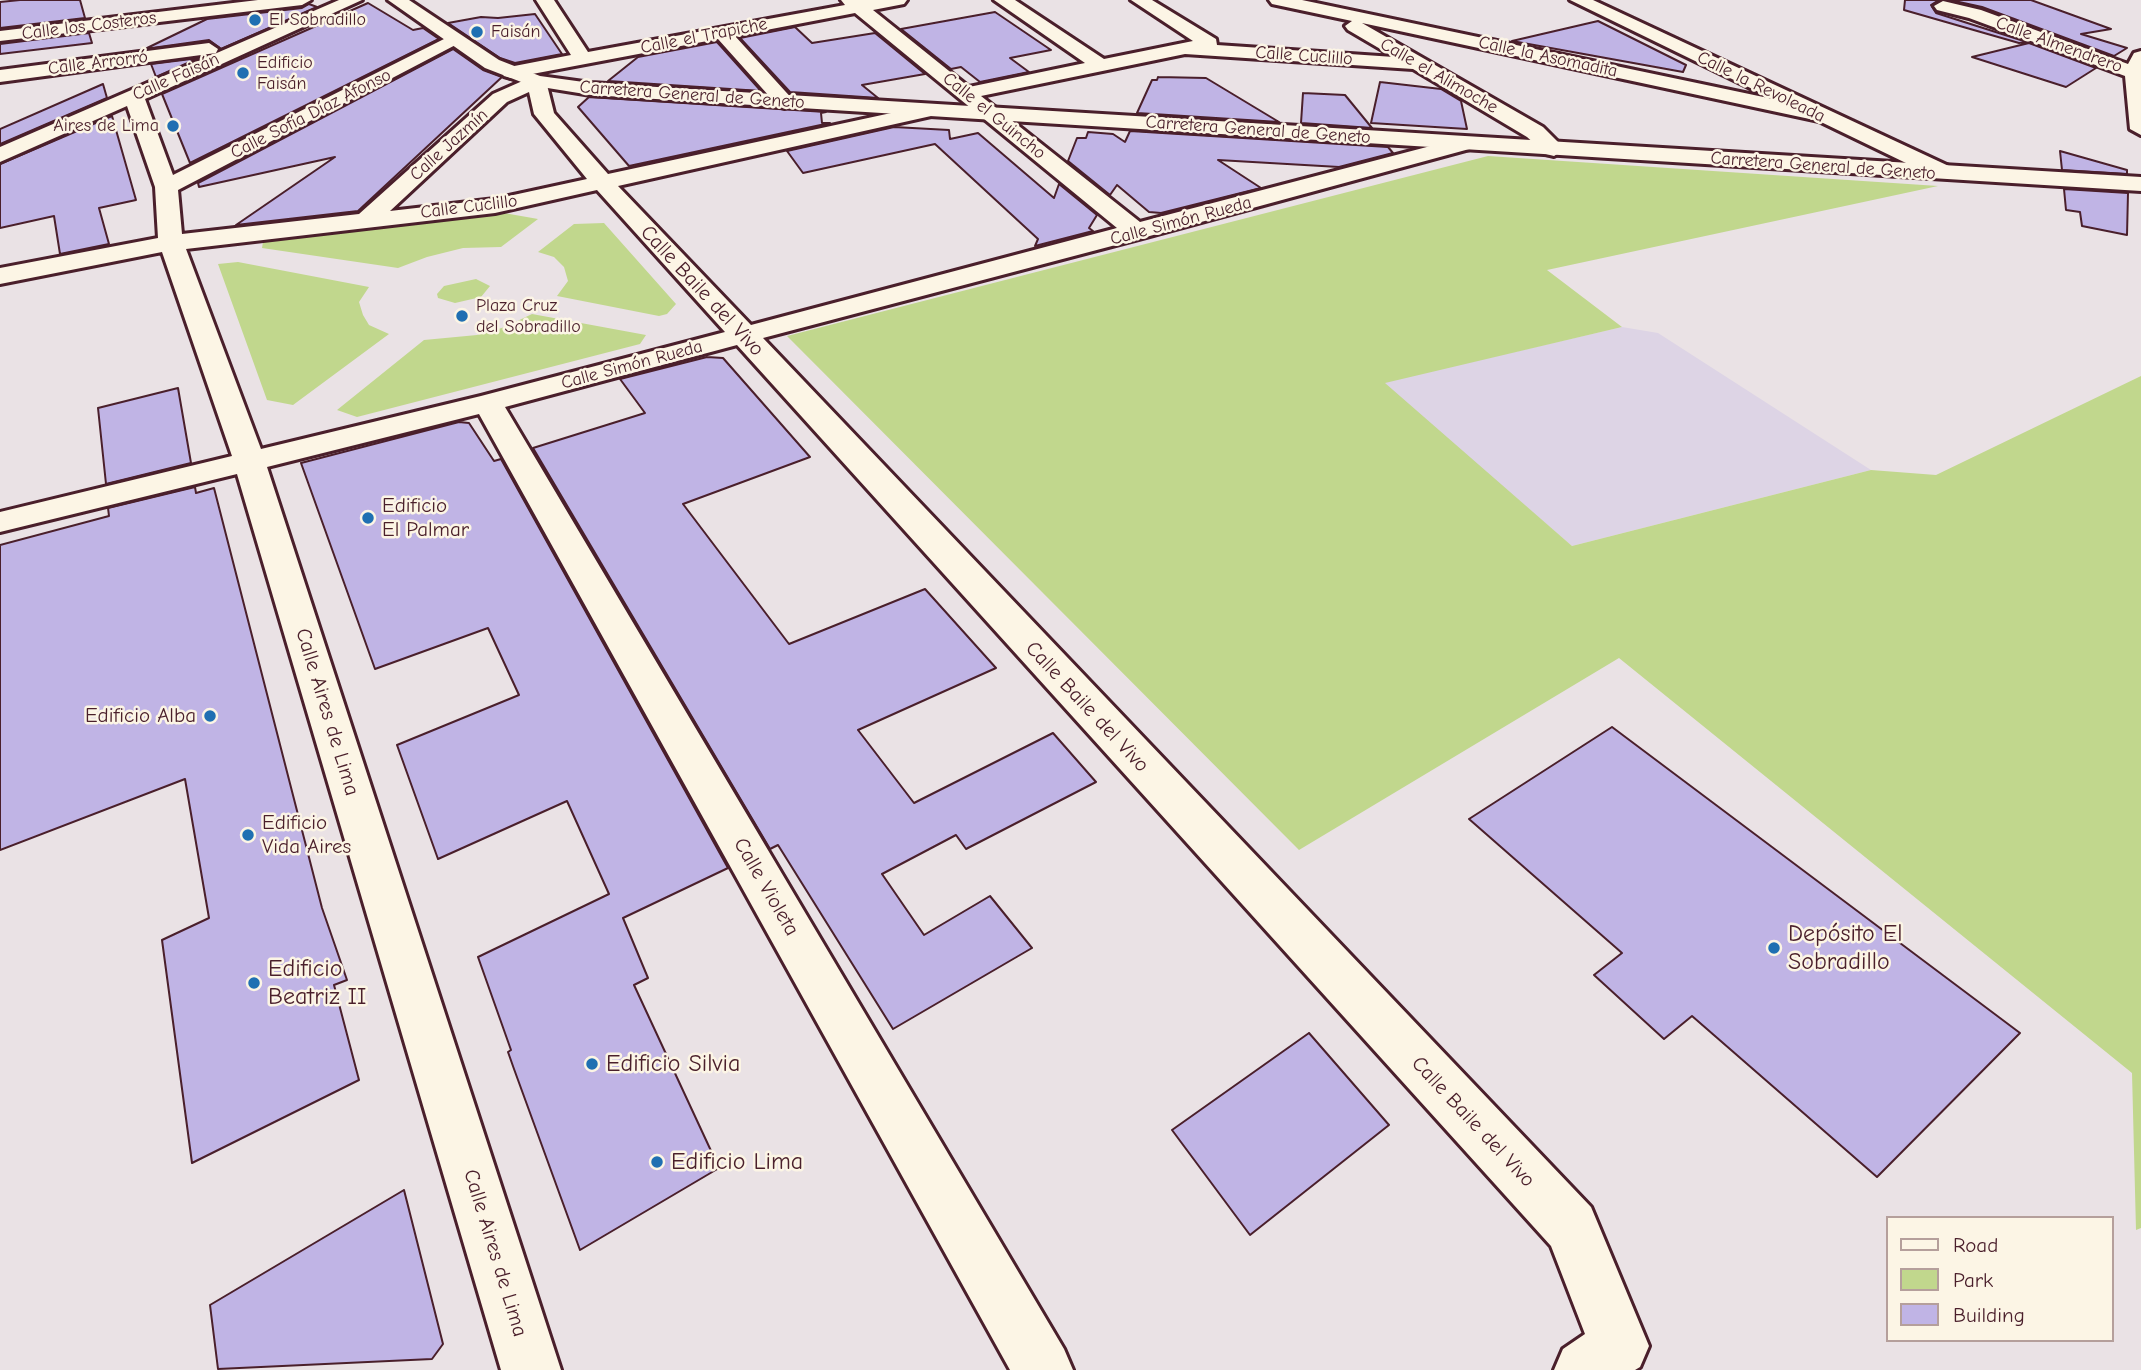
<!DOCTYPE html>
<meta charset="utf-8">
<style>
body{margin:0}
#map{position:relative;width:2141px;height:1370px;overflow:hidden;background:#eae2e5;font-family:"Comic Neue",sans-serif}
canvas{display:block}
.legend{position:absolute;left:1886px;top:1216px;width:228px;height:126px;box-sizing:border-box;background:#fcf5e5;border:2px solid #b59f9b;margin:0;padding:9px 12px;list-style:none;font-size:21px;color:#4a1f2b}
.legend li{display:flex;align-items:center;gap:14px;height:35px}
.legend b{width:35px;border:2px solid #b59f9b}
</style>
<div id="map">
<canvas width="2141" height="1370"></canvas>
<ul class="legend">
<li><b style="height:9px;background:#fcf5e5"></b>Road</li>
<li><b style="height:19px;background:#c1d78d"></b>Park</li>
<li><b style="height:19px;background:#c0b4e5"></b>Building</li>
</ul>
</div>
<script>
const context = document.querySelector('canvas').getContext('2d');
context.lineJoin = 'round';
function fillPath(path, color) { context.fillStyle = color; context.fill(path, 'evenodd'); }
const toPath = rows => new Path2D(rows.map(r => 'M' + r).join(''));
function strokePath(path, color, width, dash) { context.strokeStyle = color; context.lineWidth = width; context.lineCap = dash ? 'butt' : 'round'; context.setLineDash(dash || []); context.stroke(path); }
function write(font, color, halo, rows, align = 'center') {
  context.font = font + ' "Comic Neue",sans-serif'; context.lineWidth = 5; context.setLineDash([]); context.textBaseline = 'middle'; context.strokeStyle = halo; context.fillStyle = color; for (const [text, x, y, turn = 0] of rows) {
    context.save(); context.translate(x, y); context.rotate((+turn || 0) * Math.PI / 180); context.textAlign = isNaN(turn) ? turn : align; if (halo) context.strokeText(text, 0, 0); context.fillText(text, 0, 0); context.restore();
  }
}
fillPath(toPath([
 [1622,327,1658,333,1871,470,1572,546,1380,383]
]), '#ddd4e5');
fillPath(toPath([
 [1488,156,1938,186,1547,270,1622,327,1385,383,1572,546,1871,470,1936,475,2141,376,2141,1228,2136,1230,2132,1073,1619,658,1299,850,787,336],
 [504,213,538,219,501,247,463,248,427,257,398,268,262,248,263,242],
 [604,223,676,304,667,314,659,316,557,296,568,281,564,267,554,257,538,252,574,224],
 [238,262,369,287,359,302,363,315,369,325,389,334,293,405,267,400,218,264],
 [476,279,490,286,481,297,455,303,438,298,437,294,444,286],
 [532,314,646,335,640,344,357,417,337,410,424,340,477,335,505,327]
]), '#c1d78d');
const building = toPath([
 [20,0,80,0,85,18,0,28,0,2,20,0],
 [1905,0,1939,0,1931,5,1936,13,2027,42,2019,43,1904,10,1905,0],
 [1950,0,2031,0,2111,29,2081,34,2127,48,2114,56,1982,7,1950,0],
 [368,3,413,30,423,28,439,39,190,163,162,94,368,3],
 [309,4,317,7,221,49,209,40,145,49,207,19,302,8,309,4],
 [995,12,1051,50,1010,58,1029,72,980,82,961,67,951,69,901,29,995,12],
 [535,14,562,54,515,63,500,58,448,23,481,17,498,18,535,14],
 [1598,21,1686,65,1683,72,1512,41,1598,21],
 [795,27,812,43,875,33,925,74,862,85,878,98,790,92,740,38,795,27],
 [89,33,92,43,0,54,0,44,89,33],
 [717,42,761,91,608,81,638,57,717,42],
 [2029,43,2096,68,2066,87,1972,57,2029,43],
 [453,49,483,70,502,77,358,211,236,225,335,157,199,187,198,183,453,49],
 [199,58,156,77,151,64,199,58],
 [1158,77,1206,78,1279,122,1137,113,1152,80,1157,80,1158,77],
 [1380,82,1441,89,1461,101,1467,129,1371,123,1380,82],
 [103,84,107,98,0,144,0,129,103,84],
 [1303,93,1345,95,1372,128,1301,123,1303,93],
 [589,97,826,112,821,113,822,123,830,123,629,166,578,107,589,97],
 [112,116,136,200,99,208,109,244,60,254,54,216,0,228,0,164,112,116],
 [894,127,949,130,950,139,978,133,1054,198,1059,184,1097,215,1089,228,1093,231,1035,246,1038,239,935,144,803,173,787,151,894,127],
 [1130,131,1388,147,1393,153,1339,167,1218,160,1261,188,1161,213,1149,212,1117,185,1110,195,1068,161,1077,138,1086,138,1088,132,1113,134,1125,142,1130,131],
 [2060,151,2127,170,2127,174,2062,170,2060,151],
 [2064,189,2128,193,2127,235,2082,226,2080,212,2066,210,2064,189],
 [707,357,723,358,810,457,683,504,789,644,925,589,996,668,858,730,914,803,1053,733,1096,782,966,849,956,835,882,874,924,935,990,896,1032,948,893,1029,778,845,770,849,533,448,645,413,620,379,707,357],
 [178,388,191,463,106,484,98,408,178,388],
 [459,422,469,423,494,461,501,459,728,868,623,918,648,978,634,985,719,1168,580,1250,514,1069,508,1052,511,1050,478,957,609,894,567,801,438,859,397,745,519,695,488,628,375,669,301,463,459,422],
 [195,487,196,493,214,488,322,908,347,980,334,985,359,1080,192,1163,162,940,209,918,185,779,0,850,0,545,109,516,108,508,195,487],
 [1612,727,2020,1033,1877,1177,1692,1016,1664,1039,1594,975,1622,953,1469,819,1612,727],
 [1309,1033,1389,1125,1250,1235,1172,1130,1309,1033],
 [404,1190,443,1344,432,1359,218,1369,210,1305,404,1190]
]);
fillPath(building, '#c0b4e5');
strokePath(building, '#4a1f2b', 2);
const minor = toPath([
 [258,0,311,0,302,5,0,41,0,31,258,0],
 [339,0,362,0,145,99,173,175,450,36,462,36,465,40,178,190,182,234,359,214,493,94,536,75,546,81,554,113,608,174,933,104,940,106,943,110,940,114,618,186,751,325,1117,228,855,13,735,36,795,102,785,108,778,106,718,39,511,78,504,76,501,72,504,68,571,55,536,0,554,0,588,52,845,5,841,0,907,0,904,4,873,10,969,87,1085,63,994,0,1015,0,1104,59,1193,41,1131,0,1152,0,1216,39,1217,45,1394,57,1348,30,1345,26,1352,21,1272,4,1269,0,1302,0,1773,99,1570,0,1593,0,1953,168,1956,173,1953,178,1937,178,1819,121,1362,23,1543,127,1565,149,1554,156,1546,154,1527,137,1413,69,1185,54,981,96,1140,222,1465,137,1476,143,1473,148,1146,237,763,338,1591,1207,1649,1346,1640,1367,1635,1370,1554,1370,1563,1349,1585,1334,1551,1246,737,345,505,407,1064,1349,1073,1370,1010,1370,479,414,267,467,561,1370,501,1370,237,474,0,532,0,512,232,456,162,252,0,284,0,268,158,238,155,187,127,106,0,162,0,147,339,0],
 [529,92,534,114,587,179,495,199,390,211,507,102,529,92],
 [597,190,725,332,481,396,261,449,186,249,495,213,597,190],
 [1943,1,1981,10,2128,64,2134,53,2141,51,2141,135,2130,129,2125,76,1969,18,1937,10,1934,6,1943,1],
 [209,43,218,49,216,53,0,82,0,70,209,43]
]);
const major = toPath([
 [388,0,409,0,499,60,540,76,591,83,2141,177,2141,191,591,95,529,85,485,68,388,0]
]);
strokePath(minor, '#4a1f2b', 6);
strokePath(major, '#4a1f2b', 6);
fillPath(minor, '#fcf5e5');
fillPath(major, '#fcf5e5');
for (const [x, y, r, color] of [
 [255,20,7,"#1f6fb2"],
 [477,32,7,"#1f6fb2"],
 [243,73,7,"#1f6fb2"],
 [173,126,7,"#1f6fb2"],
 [462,316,7,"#1f6fb2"],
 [368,518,7,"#1f6fb2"],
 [210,716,7,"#1f6fb2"],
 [248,835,7,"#1f6fb2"],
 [1774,948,7,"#1f6fb2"],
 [254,983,7,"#1f6fb2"],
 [592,1064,7,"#1f6fb2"],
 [657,1162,7,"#1f6fb2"]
]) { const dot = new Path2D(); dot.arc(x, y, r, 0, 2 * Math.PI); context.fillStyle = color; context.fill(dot); strokePath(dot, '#fcf5e5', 2.5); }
write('18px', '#4a1f2b', '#fcf5e5', [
 ["El Sobradillo",269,20],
 ["Faisán",491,32],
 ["Edificio",257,63],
 ["Faisán",257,84],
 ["Aires de Lima",159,126,"right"],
 ["Plaza Cruz",476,306],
 ["del Sobradillo",476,327]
], 'left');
write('18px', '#4a1f2b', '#fcf5e5', [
 ["Calle los Costeros",89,26,-7],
 ["Calle el Trapiche",704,36,-11],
 ["Calle Almendrero",2059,45,20],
 ["Calle Cuclillo",1304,56,4],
 ["Calle la Asomadita",1548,57,12],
 ["Calle Arrorró",98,63,-7],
 ["Calle el Alimoche",1439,76,30],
 ["Calle Faisán",176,77,-24],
 ["Calle la Revoleada",1761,87,26],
 ["Carretera General de Geneto",692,95,4],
 ["Calle Sofía Díaz Afonso",311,114,-27],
 ["Calle el Guincho",994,116,39],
 ["Carretera General de Geneto",1258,130,4],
 ["Calle Jazmín",449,145,-42],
 ["Carretera General de Geneto",1823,166,4],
 ["Calle Cuclillo",469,207,-7],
 ["Calle Simón Rueda",1181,221,-15],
 ["Calle Simón Rueda",632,365,-15]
]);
write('21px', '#4a1f2b', '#fcf5e5', [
 ["Calle Baile del Vivo",702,291,47],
 ["Calle Baile del Vivo",1087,707,47],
 ["Calle Aires de Lima",327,712,73],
 ["Calle Violeta",766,887,60],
 ["Calle Baile del Vivo",1473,1122,47],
 ["Calle Aires de Lima",495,1253,73]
]);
write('21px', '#4a1f2b', '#fcf5e5', [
 ["Edificio",382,506],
 ["El Palmar",382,530],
 ["Edificio Alba",196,716,"right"],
 ["Edificio",262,823],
 ["Vida Aires",262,847]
], 'left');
write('24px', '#4a1f2b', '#fcf5e5', [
 ["Depósito El",1788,934],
 ["Sobradillo",1788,962],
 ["Edificio",268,969],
 ["Beatriz II",268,997],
 ["Edificio Silvia",606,1064],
 ["Edificio Lima",671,1162]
], 'left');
</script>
